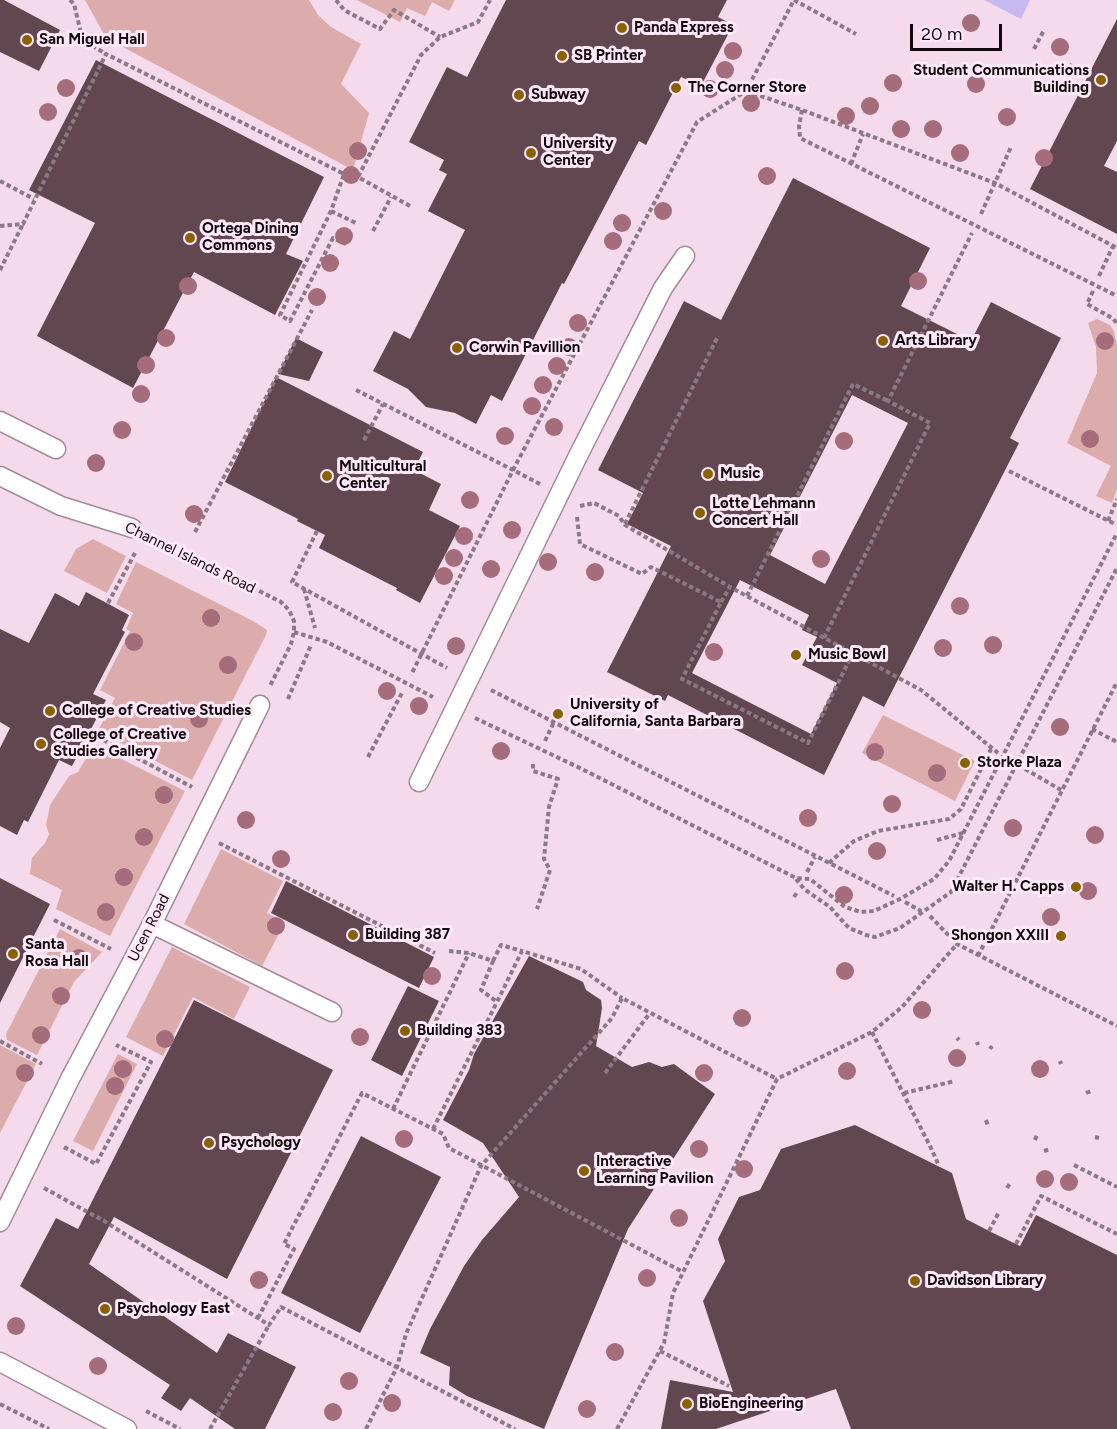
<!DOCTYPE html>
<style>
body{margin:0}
#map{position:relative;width:1117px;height:1429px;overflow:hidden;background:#f5daec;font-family:Figtree,sans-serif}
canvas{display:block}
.scale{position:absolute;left:910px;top:24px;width:92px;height:27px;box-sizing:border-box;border:3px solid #12090f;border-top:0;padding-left:8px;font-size:18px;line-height:21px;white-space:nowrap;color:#12090f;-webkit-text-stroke:4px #ffe9f8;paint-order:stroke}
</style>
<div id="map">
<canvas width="1117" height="1429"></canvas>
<div class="scale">20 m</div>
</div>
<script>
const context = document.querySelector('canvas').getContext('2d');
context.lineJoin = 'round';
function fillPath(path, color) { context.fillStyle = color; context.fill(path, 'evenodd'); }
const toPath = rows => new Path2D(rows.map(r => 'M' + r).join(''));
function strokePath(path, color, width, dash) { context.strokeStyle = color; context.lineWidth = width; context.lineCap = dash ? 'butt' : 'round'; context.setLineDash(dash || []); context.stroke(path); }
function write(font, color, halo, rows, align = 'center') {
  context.font = font + ' Figtree,sans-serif'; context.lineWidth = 6; context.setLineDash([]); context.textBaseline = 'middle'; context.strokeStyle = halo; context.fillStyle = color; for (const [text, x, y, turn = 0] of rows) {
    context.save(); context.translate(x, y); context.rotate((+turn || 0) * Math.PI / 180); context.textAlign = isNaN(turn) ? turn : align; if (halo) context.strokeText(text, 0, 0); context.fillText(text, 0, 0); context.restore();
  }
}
fillPath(toPath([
 [85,0,309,0,318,15,331,27,361,44,341,84,369,113,353,170,106,38],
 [357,0,455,0,449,11,432,2,425,16,407,8,400,22],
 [1097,319,1110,325,1114,331,1117,346,1117,489,1112,503,1096,496,1111,466,1067,443,1097,373,1096,347,1088,323],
 [93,539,126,556,107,593,64,571,76,549],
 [136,562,253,621,267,630,266,635,192,780,98,731,115,698,100,690,130,631,126,629,133,613,116,604],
 [883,715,975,761,955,801,862,753],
 [94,745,185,791,110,936,56,909,62,890,30,874,32,858,45,843,49,834,46,825,50,805,69,776,78,772],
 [221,849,283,881,267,913,285,922,262,966,184,924],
 [60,929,102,952,74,982,37,1055,7,1040,6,1034],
 [172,947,250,987,234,1019,193,997,163,1056,126,1037],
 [0,1045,36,1064,0,1133],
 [118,1054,137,1064,93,1151,73,1141]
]), '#dcabab');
fillPath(toPath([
 [984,0,1030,0,1021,19]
]), '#c8b9f2');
fillPath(toPath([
 [0,0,4,0,60,30,39,71,0,52],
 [506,0,727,0,718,17,733,25,701,86,681,77,646,145,639,141,564,284,562,283,502,401,491,395,476,424,455,413,426,407,408,389,373,371,394,331,410,339,465,230,428,211,447,174,439,170,444,160,409,142,447,67,467,77],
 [1117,19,1117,141,1104,166,1117,172,1117,234,1030,189],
 [96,60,324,177,286,254,303,261,275,315,194,272,133,388,37,336,95,223,29,190],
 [793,178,930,248,901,306,971,341,991,302,1061,338,1010,438,1019,443,884,707,863,696,824,775,668,695,665,701,607,672,671,546,627,524,643,493,598,470,684,301,721,320],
 [852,395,908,423,825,584,770,555],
 [740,580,809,615,802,630,817,637,802,665,837,683,811,734,692,673],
 [296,338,323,352,309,381,278,374],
 [276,377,423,452,414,470,441,484,429,510,460,526,420,603,396,590,397,588,319,548,325,535,297,521,298,519,225,482],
 [86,592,129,615,122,630,125,632,93,694,106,700,72,766,59,760,28,822,24,820,17,835,0,826,0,748,10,728,0,722,0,629,29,643,55,593,79,606],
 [0,878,50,904,0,1003],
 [286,881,434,957,419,988,271,913],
 [529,956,583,982,586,990,601,1000,602,1008,596,1046,632,1067,649,1062,662,1067,674,1064,715,1094,628,1229,544,1429,467,1396,449,1385,450,1367,420,1353,430,1329,464,1266,482,1240,519,1197,483,1143,443,1120,469,1070,474,1054],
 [408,986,439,1001,402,1076,371,1060],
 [194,1000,333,1070,227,1279,114,1217,89,1264,217,1353,228,1333,296,1367,265,1429,235,1429,190,1398,181,1411,161,1398,170,1385,20,1286,56,1218,78,1229],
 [855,1125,952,1173,966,1219,989,1231,1020,1246,1036,1215,1117,1255,1117,1429,851,1429,836,1389,716,1429,661,1429,670,1380,733,1392,703,1301,725,1261,718,1239,739,1197,760,1190,781,1149],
 [361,1136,441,1177,360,1333,281,1293]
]), '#624750');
const lane = toPath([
 [0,421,56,449],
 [0,476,61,506,132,528],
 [419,782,577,458,663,288,685,256],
 [152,924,332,1012],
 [0,1222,70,1079,152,924,260,705],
 [0,1362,127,1429]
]);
strokePath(lane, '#a38a9b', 21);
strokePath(toPath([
 [70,0,74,4,81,33,91,45,106,54],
 [336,0,344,10,380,29,394,10,440,37],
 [794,0,856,34],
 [1034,49,1044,30],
 [1070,68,1072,64],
 [746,91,802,110,995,183,1117,248],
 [802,110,799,126,800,138,1117,296],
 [851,164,863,134],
 [0,181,34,199],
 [410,206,358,177,421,55,440,37,478,22,490,0],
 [331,211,356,223],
 [981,214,1011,147],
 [0,226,23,224,106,54,344,174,331,211,280,315,290,321,333,238,346,244],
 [373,231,391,197],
 [0,270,23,224],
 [1099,276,1113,246],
 [1093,291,1087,304,1112,318,1117,323],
 [356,390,513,470,411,675],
 [364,440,383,404],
 [1009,471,1115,524],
 [540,484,513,470,697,122,746,91,794,0],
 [580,506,594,503,619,516,625,525,730,587,921,690,998,753],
 [577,517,580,544,642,574,651,567,721,602,682,679,808,743,853,653],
 [1108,521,1117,499],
 [625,524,718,336],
 [317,531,292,582,447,668],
 [195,532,312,310],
 [152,537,281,602,289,610,294,621,294,632,291,644,270,686],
 [304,589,315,628],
 [747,596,853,384,888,401],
 [721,602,730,587],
 [108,603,135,553],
 [294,632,327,642,433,697],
 [824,638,930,423,888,401,972,233],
 [491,690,894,896],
 [288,699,311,645],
 [475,718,582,769,796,878,810,879,845,907,861,912,874,911,900,899,934,879,949,861,1117,533],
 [1092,729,1117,742],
 [90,733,192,787],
 [545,741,554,722],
 [368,757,403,691],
 [533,764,533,771,558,779,549,807,544,859,550,870,537,909],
 [1025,769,1061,790],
 [937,840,963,833],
 [219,843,435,953],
 [829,863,854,841,878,831,949,819,961,809,991,749],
 [807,872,815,857],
 [796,879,804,889,830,907,849,928,866,935,875,937,900,928,951,892,1117,568],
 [794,897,798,891],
 [905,902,921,911],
 [930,916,957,944,1117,1026],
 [54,920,111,949],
 [449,951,469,953,493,961,481,990,497,1002,522,951,581,969,622,998],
 [978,956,1117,682],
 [493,961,501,945,522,951],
 [872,1032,931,1148,939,1166],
 [957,1038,959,1040],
 [0,1041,42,1064],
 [977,1042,978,1045],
 [990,1049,992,1046],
 [1060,1061,1061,1064],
 [605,1073,650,1013],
 [904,1093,955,1081],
 [1086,1093,1091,1091],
 [393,1109,469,953],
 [986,1120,988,1126],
 [433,1129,497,1002],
 [1095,1137,1099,1138],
 [1035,1140,1037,1135],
 [64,1147,96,1164,151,1062,116,1045],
 [1044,1151,1050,1149],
 [1074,1165,1117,1187],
 [44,1188,104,1221,269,1325,281,1307,515,1429],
 [1007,1188,1011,1182],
 [989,1231,999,1212],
 [1016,1244,1041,1196,1117,1234],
 [258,1318,294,1249,284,1244,362,1093,443,1134,449,1148,683,1272],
 [660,1351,729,1386],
 [0,1404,49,1429],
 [146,1411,180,1429],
 [210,1429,269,1325],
 [366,1429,397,1367,406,1334,481,1166,612,1018,622,998,777,1079],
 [617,1429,664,1343,673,1293,777,1079,872,1032,902,1007,957,944]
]), '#8c7985', 4, [4.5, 3]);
strokePath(lane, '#fff', 18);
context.fillStyle = '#a56d7b';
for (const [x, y] of [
 [971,23],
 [1060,47],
 [733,51],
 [725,70],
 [893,83],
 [976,84],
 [66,88],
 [710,89],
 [751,103],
 [870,106],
 [48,112],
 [846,116],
 [1007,117],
 [901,129],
 [933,129],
 [358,151],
 [960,153],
 [1044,158],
 [351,175],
 [767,176],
 [663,211],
 [622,223],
 [344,236],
 [613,241],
 [330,263],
 [918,281],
 [188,286],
 [317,297],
 [578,323],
 [166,338],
 [1105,341],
 [569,347],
 [146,365],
 [557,366],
 [543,385],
 [141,394],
 [532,406],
 [554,427],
 [122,430],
 [505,436],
 [1090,439],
 [844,441],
 [96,463],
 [470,500],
 [194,514],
 [512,530],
 [464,536],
 [454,558],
 [821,559],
 [548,562],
 [491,569],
 [595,572],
 [444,576],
 [960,606],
 [211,618],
 [134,642],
 [993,645],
 [456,646],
 [943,648],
 [714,652],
 [228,665],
 [387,691],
 [419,706],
 [199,719],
 [1060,727],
 [501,751],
 [875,752],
 [937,773],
 [164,795],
 [892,804],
 [808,818],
 [246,820],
 [1013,828],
 [1095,835],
 [144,837],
 [877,851],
 [281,859],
 [124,877],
 [1088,891],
 [844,895],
 [106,912],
 [1051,917],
 [276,926],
 [79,958],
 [845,971],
 [432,976],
 [61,996],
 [922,1010],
 [742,1018],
 [41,1035],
 [360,1037],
 [165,1039],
 [957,1058],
 [123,1069],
 [1040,1069],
 [847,1071],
 [25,1073],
 [704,1073],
 [115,1086],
 [404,1139],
 [699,1149],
 [744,1169],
 [1045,1179],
 [1069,1182],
 [679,1218],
 [647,1278],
 [259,1280],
 [16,1326],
 [615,1352],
 [98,1366],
 [349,1381],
 [392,1403],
 [587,1409],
 [333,1412]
]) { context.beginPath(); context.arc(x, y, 9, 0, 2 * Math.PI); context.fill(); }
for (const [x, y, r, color] of [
 [622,28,6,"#896100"],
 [27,40,6,"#896100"],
 [562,56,6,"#896100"],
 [1101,80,6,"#896100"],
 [676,88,6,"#896100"],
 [519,95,6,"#896100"],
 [531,153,6,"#896100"],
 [190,238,6,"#896100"],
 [883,341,6,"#896100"],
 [457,348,6,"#896100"],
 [708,474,6,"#896100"],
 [327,476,6,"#896100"],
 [700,513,6,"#896100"],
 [796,655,6,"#896100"],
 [50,711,6,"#896100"],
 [558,714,6,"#896100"],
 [41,744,6,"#896100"],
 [965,763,6,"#896100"],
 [1076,887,6,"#896100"],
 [353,935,6,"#896100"],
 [1061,936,6,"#896100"],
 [13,954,6,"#896100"],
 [405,1031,6,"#896100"],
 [209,1143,6,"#896100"],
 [584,1171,6,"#896100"],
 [915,1281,6,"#896100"],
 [105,1309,6,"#896100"],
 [687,1404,6,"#896100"]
]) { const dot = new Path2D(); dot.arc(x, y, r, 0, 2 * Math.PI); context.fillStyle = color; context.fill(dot); strokePath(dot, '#ffe9f8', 2); }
write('bold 15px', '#12090f', '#ffe9f8', [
 ["Panda Express",634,28],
 ["San Miguel Hall",39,40],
 ["SB Printer",574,56],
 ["Student Communications",1089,71,"right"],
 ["Building",1089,88,"right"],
 ["The Corner Store",688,88],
 ["Subway",531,95],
 ["University",543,144],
 ["Center",543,161],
 ["Ortega Dining",202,229],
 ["Commons",202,246],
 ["Arts Library",895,341],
 ["Corwin Pavillion",469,348],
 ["Multicultural",339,467],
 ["Center",339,484],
 ["Music",720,474],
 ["Lotte Lehmann",712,504],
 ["Concert Hall",712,521],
 ["Music Bowl",808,655],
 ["University of",570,705],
 ["California, Santa Barbara",570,722],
 ["College of Creative Studies",62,711],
 ["College of Creative",53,735],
 ["Studies Gallery",53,752],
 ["Storke Plaza",977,763],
 ["Walter H. Capps",1064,887,"right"],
 ["Building 387",365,935],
 ["Shongon XXIII",1049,936,"right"],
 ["Santa",25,945],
 ["Rosa Hall",25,962],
 ["Building 383",417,1031],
 ["Psychology",221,1143],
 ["Interactive",596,1162],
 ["Learning Pavilion",596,1179],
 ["Davidson Library",927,1281],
 ["Psychology East",117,1309],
 ["BioEngineering",699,1404]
], 'left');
write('15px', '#12090f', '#ffe9f8', [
 ["Channel Islands Road",190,558,26],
 ["Ucen Road",149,928,-63]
]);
</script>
